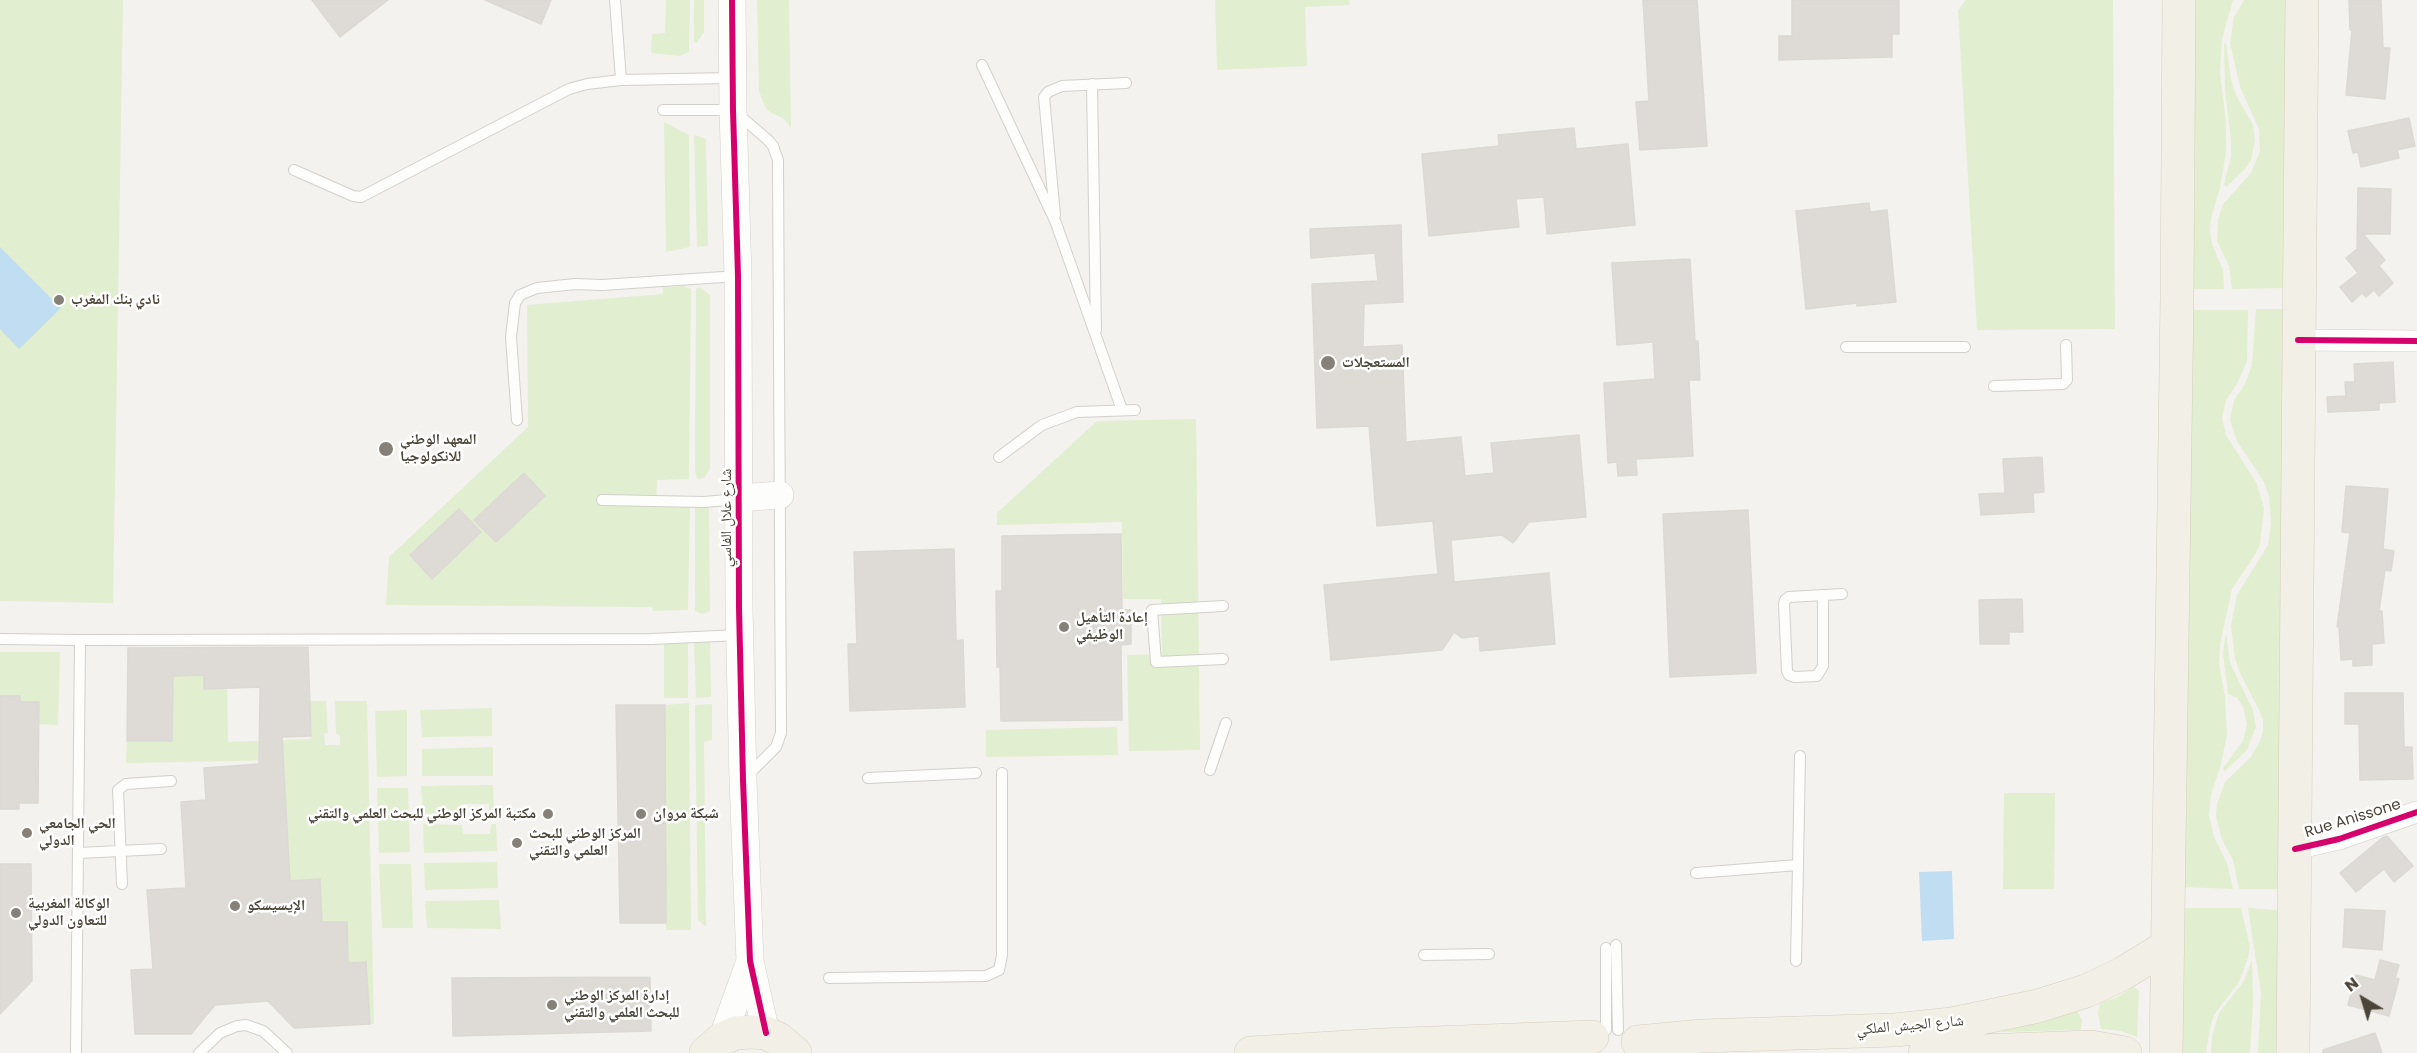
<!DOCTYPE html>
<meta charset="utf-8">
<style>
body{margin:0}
#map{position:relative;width:2417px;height:1053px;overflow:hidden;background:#f4f2ee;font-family:Poppins,sans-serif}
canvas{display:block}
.north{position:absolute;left:2333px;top:969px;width:60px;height:60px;-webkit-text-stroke:4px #fff;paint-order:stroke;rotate:322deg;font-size:16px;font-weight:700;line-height:24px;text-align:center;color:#4b4439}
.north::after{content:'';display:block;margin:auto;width:21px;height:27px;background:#4b4439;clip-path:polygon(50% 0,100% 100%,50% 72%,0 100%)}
</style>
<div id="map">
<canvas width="2417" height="1053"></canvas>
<div class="north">N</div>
</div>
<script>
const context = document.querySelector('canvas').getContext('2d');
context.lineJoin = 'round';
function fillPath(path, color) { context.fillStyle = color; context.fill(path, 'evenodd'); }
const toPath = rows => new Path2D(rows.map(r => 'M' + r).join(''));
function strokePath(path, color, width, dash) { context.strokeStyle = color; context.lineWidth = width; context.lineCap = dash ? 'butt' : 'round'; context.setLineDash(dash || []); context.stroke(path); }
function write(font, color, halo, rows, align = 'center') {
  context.font = font + ' Poppins,"Noto Naskh Arabic",sans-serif'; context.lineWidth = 5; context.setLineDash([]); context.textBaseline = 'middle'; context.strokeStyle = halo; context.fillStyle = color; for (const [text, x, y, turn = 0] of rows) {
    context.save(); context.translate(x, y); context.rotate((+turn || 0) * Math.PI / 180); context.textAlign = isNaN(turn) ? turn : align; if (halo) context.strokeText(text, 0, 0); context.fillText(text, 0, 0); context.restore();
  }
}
fillPath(toPath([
 [0,0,123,0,113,603,0,601],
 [666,0,690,0,689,49,689,52,680,56,651,53,652,34,665,33],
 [694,0,704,0,704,32,696,43,694,42],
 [757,0,789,0,791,128,784,119,770,112,765,107,759,91],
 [1215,0,1349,0,1350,5,1305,7,1307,66,1217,70],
 [1966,0,2113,0,2115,329,1977,330,1958,10],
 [2194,0,2233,0,2222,39,2220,73,2226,122,2226,153,2220,188,2211,218,2210,231,2212,244,2223,270,2224,289,2192,289],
 [2244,0,2286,0,2284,288,2232,289,2229,266,2217,241,2218,220,2223,204,2251,173,2260,151,2259,129,2240,87,2230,43,2234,17],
 [2224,43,2226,44,2231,79,2236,95,2253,125,2255,141,2251,160,2246,168,2226,187,2224,185,2231,156,2231,141,2225,90],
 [664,122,689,135,690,247,666,252],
 [694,135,706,139,708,246,697,247],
 [684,286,691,289,689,479,657,480,656,504,690,505,688,610,653,611,652,607,386,605,389,557,528,427,527,305,663,294,663,287],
 [700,287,710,295,710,469,704,478,697,479,695,471,696,289],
 [2256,309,2284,309,2279,889,2239,889,2233,860,2222,840,2216,816,2217,804,2225,782,2251,757,2260,741,2263,731,2263,721,2260,712,2241,675,2235,659,2231,625,2237,595,2268,545,2271,524,2269,496,2264,482,2237,441,2230,420,2234,400,2245,384,2252,365],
 [2190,310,2248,310,2247,361,2238,382,2226,400,2222,418,2226,435,2257,484,2264,508,2260,544,2255,555,2232,589,2220,645,2219,664,2225,697,2227,735,2221,764,2211,795,2209,815,2214,837,2227,863,2233,889,2182,887],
 [1196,419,1200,750,1129,751,1127,655,1162,654,1161,599,1123,599,1122,522,997,525,997,513,1097,421],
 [701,506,709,508,710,611,702,614,695,611,695,508],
 [2226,632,2230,663,2253,710,2256,727,2247,750,2225,771,2223,768,2243,741,2247,724,2243,706,2237,698,2228,694,2223,653],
 [664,638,688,638,688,698,664,698],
 [710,641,711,697,696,698,694,642],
 [0,652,60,652,58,725,39,724,39,702,20,702,19,696,0,696],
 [204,675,204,689,227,688,228,742,311,739,310,701,326,701,328,733,324,734,325,745,340,745,340,735,336,734,335,701,367,701,374,1024,370,1024,366,962,348,963,347,922,322,922,319,879,290,881,283,760,126,763,127,741,172,740,173,676],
 [689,703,691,930,666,930,665,705],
 [712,704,712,740,704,742,706,927,698,920,695,705],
 [492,708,492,736,422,737,420,710],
 [407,710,407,776,377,777,375,711],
 [1117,727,1118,755,986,757,986,730],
 [493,747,493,776,422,776,422,749],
 [493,785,494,812,489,812,489,804,462,804,461,814,423,814,421,786],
 [377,788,408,788,410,852,379,853],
 [2004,793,2055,793,2054,889,2003,889],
 [423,824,462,825,463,834,490,834,491,824,496,824,497,851,424,853],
 [497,862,498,888,425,890,424,863],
 [379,864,411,864,413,928,382,928],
 [499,900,501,929,427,928,425,901],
 [2181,908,2241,908,2250,947,2248,958,2239,982,2214,1015,2210,1028,2206,1053,2181,1053],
 [2248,908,2277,910,2277,1053,2258,1053,2261,993],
 [2252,959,2253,1003,2250,1053,2211,1053,2212,1037,2219,1013,2244,981],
 [2134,987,2139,991,2137,1037,2121,1031,2101,1029,2098,1013,2100,1003,2117,997],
 [2077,1010,2082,1020,2081,1030,2000,1032]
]), '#e1eecf');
fillPath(toPath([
 [0,247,61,308,19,349,0,329],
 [1952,871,1954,939,1922,941,1919,872]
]), '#c0ddf1');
const building = toPath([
 [312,0,388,0,340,37,312,0],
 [485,0,551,0,541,24,485,0],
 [1643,0,1697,0,1707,146,1640,150,1636,102,1649,101,1643,0],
 [1792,0,1899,0,1899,34,1892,34,1892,57,1779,60,1779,36,1792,36,1792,0],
 [2349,0,2381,0,2383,48,2390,48,2385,99,2346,95,2352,30,2350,30,2349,0],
 [2409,118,2415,146,2397,150,2399,158,2361,167,2358,152,2353,153,2348,131,2409,118],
 [1574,128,1576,149,1628,144,1635,225,1547,234,1544,197,1516,199,1519,227,1429,236,1422,154,1499,146,1498,135,1574,128],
 [2358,188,2391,189,2390,234,2363,234,2385,260,2379,266,2393,283,2379,296,2374,290,2366,297,2362,293,2352,302,2340,287,2358,273,2346,258,2357,249,2358,188],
 [1869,203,1870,212,1887,210,1896,302,1857,306,1857,303,1806,309,1796,211,1869,203],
 [1401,225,1403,302,1364,304,1363,347,1402,345,1406,442,1461,437,1465,476,1494,473,1491,443,1579,435,1586,517,1529,522,1513,543,1502,535,1451,540,1454,582,1549,573,1555,644,1480,651,1479,636,1462,638,1454,632,1442,650,1331,660,1324,585,1438,574,1433,521,1377,526,1369,426,1317,428,1312,284,1378,281,1375,253,1311,258,1310,229,1401,225],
 [1690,259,1695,341,1698,341,1700,380,1689,380,1693,456,1636,459,1637,475,1618,476,1617,462,1608,463,1604,383,1655,379,1653,342,1617,345,1612,263,1690,259],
 [2393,362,2395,402,2379,403,2379,410,2328,412,2327,397,2346,396,2345,382,2355,382,2354,364,2393,362],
 [2042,457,2044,492,2033,493,2034,512,1981,515,1979,494,2005,493,2003,459,2042,457],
 [524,473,545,496,496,542,474,520,524,473],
 [2346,486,2388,489,2383,549,2394,551,2391,571,2385,570,2379,611,2382,611,2384,643,2372,644,2372,665,2353,666,2353,659,2341,660,2339,626,2337,627,2350,533,2342,532,2346,486],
 [459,509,481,532,432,579,410,555,459,509],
 [1748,510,1756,673,1670,677,1663,514,1748,510],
 [1121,534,1122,610,1131,610,1131,644,1121,645,1122,720,1001,721,1000,667,997,667,996,591,1002,591,1002,536,1121,534],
 [954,549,956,641,963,640,965,707,850,711,848,644,857,644,854,552,954,549],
 [2022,599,2023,632,2009,632,2009,644,1980,644,1979,600,2022,599],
 [308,647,311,736,282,737,290,881,320,879,322,922,347,922,348,963,366,962,370,1024,294,1028,268,1001,215,1005,191,1034,135,1034,131,970,153,969,147,890,186,888,181,802,206,800,204,768,259,764,260,687,204,689,204,675,173,676,172,741,127,741,128,648,308,647],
 [2345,693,2403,693,2404,747,2412,747,2413,779,2360,780,2359,724,2345,724,2345,693],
 [0,696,20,696,20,702,39,702,38,803,19,803,19,809,0,809,0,696],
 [616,705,665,705,666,923,620,923,616,705],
 [2387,836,2413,866,2394,882,2384,869,2356,892,2340,873,2382,838,2387,836],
 [0,864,31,864,32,981,0,1014,0,864],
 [2345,909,2385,911,2382,950,2343,947,2345,909],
 [2380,960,2399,965,2395,978,2399,979,2389,1016,2348,1005,2356,975,2375,980,2380,960],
 [650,977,651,1031,453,1036,452,978,650,977],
 [2375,1033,2382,1053,2323,1053,2323,1050,2375,1033]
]);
fillPath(building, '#dedbd6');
strokePath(building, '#dcd9d4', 1.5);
const service = toPath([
 [615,0,621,80],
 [982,65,1056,223,1122,410],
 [1092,84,1096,330],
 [663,110,733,110,768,140,773,146,778,160,781,733,776,747,747,776],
 [294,170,353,196,361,197,569,89,587,84,621,80,731,78],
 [1055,215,1044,97,1048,92,1062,86,1126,83],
 [1846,347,1965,347],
 [1994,386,2063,384,2067,380,2066,345],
 [517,420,511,337,515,303,520,295,537,288,575,284,602,285,738,276],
 [999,457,1042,425,1077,412,1135,410],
 [602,500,704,502,738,499],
 [1823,595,1823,666,1817,676,1795,677,1789,675,1787,671,1784,604,1785,600,1789,597,1842,594],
 [1223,606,1152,610,1156,662,1223,659],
 [0,639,80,640,76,1053],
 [80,640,651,639,740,635],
 [1210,770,1226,723],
 [868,778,976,773],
 [79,853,161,849],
 [1798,865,1800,756],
 [1696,873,1798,865,1796,961],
 [122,884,118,790,126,784,171,781],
 [1616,945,1618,1030],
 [1424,955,1489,954],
 [829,978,986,976,999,970,1002,955,1002,773],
 [1606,1030,1606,948],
 [199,1053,220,1033,237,1026,246,1025,263,1031,287,1053]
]);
const minor = toPath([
 [2298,340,2417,341],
 [2295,849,2339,839,2417,812]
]);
const tertiary = toPath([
 [732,0,733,110,738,276,739,608,743,780,750,961,766,1033],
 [739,498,780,495],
 [722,1039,750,961]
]);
const primary = toPath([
 [1638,1042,1702,1036,1895,1030,1952,1024,2038,1006,2086,991,2122,974,2166,947],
 [706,1053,722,1039,736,1033,751,1032,766,1033,780,1040,795,1053],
 [1251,1053,1382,1045,1592,1037],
 [1925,1053,2091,1047,2125,1053],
 [2166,1053,2177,299,2179,0],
 [2293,1053,2302,0]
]);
strokePath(service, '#d2d0cb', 12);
strokePath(minor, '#d2d0cb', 22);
strokePath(tertiary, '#d2d0cb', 28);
strokePath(primary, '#d6cebb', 34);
strokePath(service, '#fdfdfc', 10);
strokePath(minor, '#fdfdfc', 21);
strokePath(tertiary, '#fdfdfc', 27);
strokePath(primary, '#f2efe6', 33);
strokePath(toPath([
 [732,0,733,110,738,276,739,608,743,780,750,961,766,1033],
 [2298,340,2417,341],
 [2295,849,2339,839,2417,812]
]), '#d6006c', 6);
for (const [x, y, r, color] of [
 [59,300,6,"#868178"],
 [1328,363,8,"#868178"],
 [386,449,8,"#868178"],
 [1064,627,6,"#868178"],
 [548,814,6,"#868178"],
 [641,814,6,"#868178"],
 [27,833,6,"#868178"],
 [517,843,6,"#868178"],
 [235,906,6,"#868178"],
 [16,913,6,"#868178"],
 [552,1005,6,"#868178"]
]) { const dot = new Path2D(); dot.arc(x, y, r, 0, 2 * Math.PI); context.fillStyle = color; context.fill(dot); strokePath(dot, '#fff', 2); }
write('bold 15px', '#4b4439', '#fff', [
 ["نادي بنك المغرب",71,300],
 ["المستعجلات",1342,363],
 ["المعهد الوطني",400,440],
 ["للانكولوجيا",400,457],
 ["إعادة التأهيل",1076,618],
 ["الوظيفي",1076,635],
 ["مكتبة المركز الوطني للبحث العلمي والتقني",536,814,"right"],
 ["شبكة مروان",653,814],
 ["الحي الجامعي",39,824],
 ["الدولي",39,841],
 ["المركز الوطني للبحث",529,834],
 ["العلمي والتقني",529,851],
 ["الوكالة المغربية",28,904],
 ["للتعاون الدولي",28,921],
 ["اﻹيسيسكو",247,906],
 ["إدارة المركز الوطني",564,996],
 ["للبحث العلمي والتقني",564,1013]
], 'left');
write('15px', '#4b4439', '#fff', [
 ["شارع علال الفاسي",727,518,-90],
 ["Rue Anissone",2353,819,-17],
 ["شارع الجيش الملكي",1910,1026,-5]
]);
</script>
